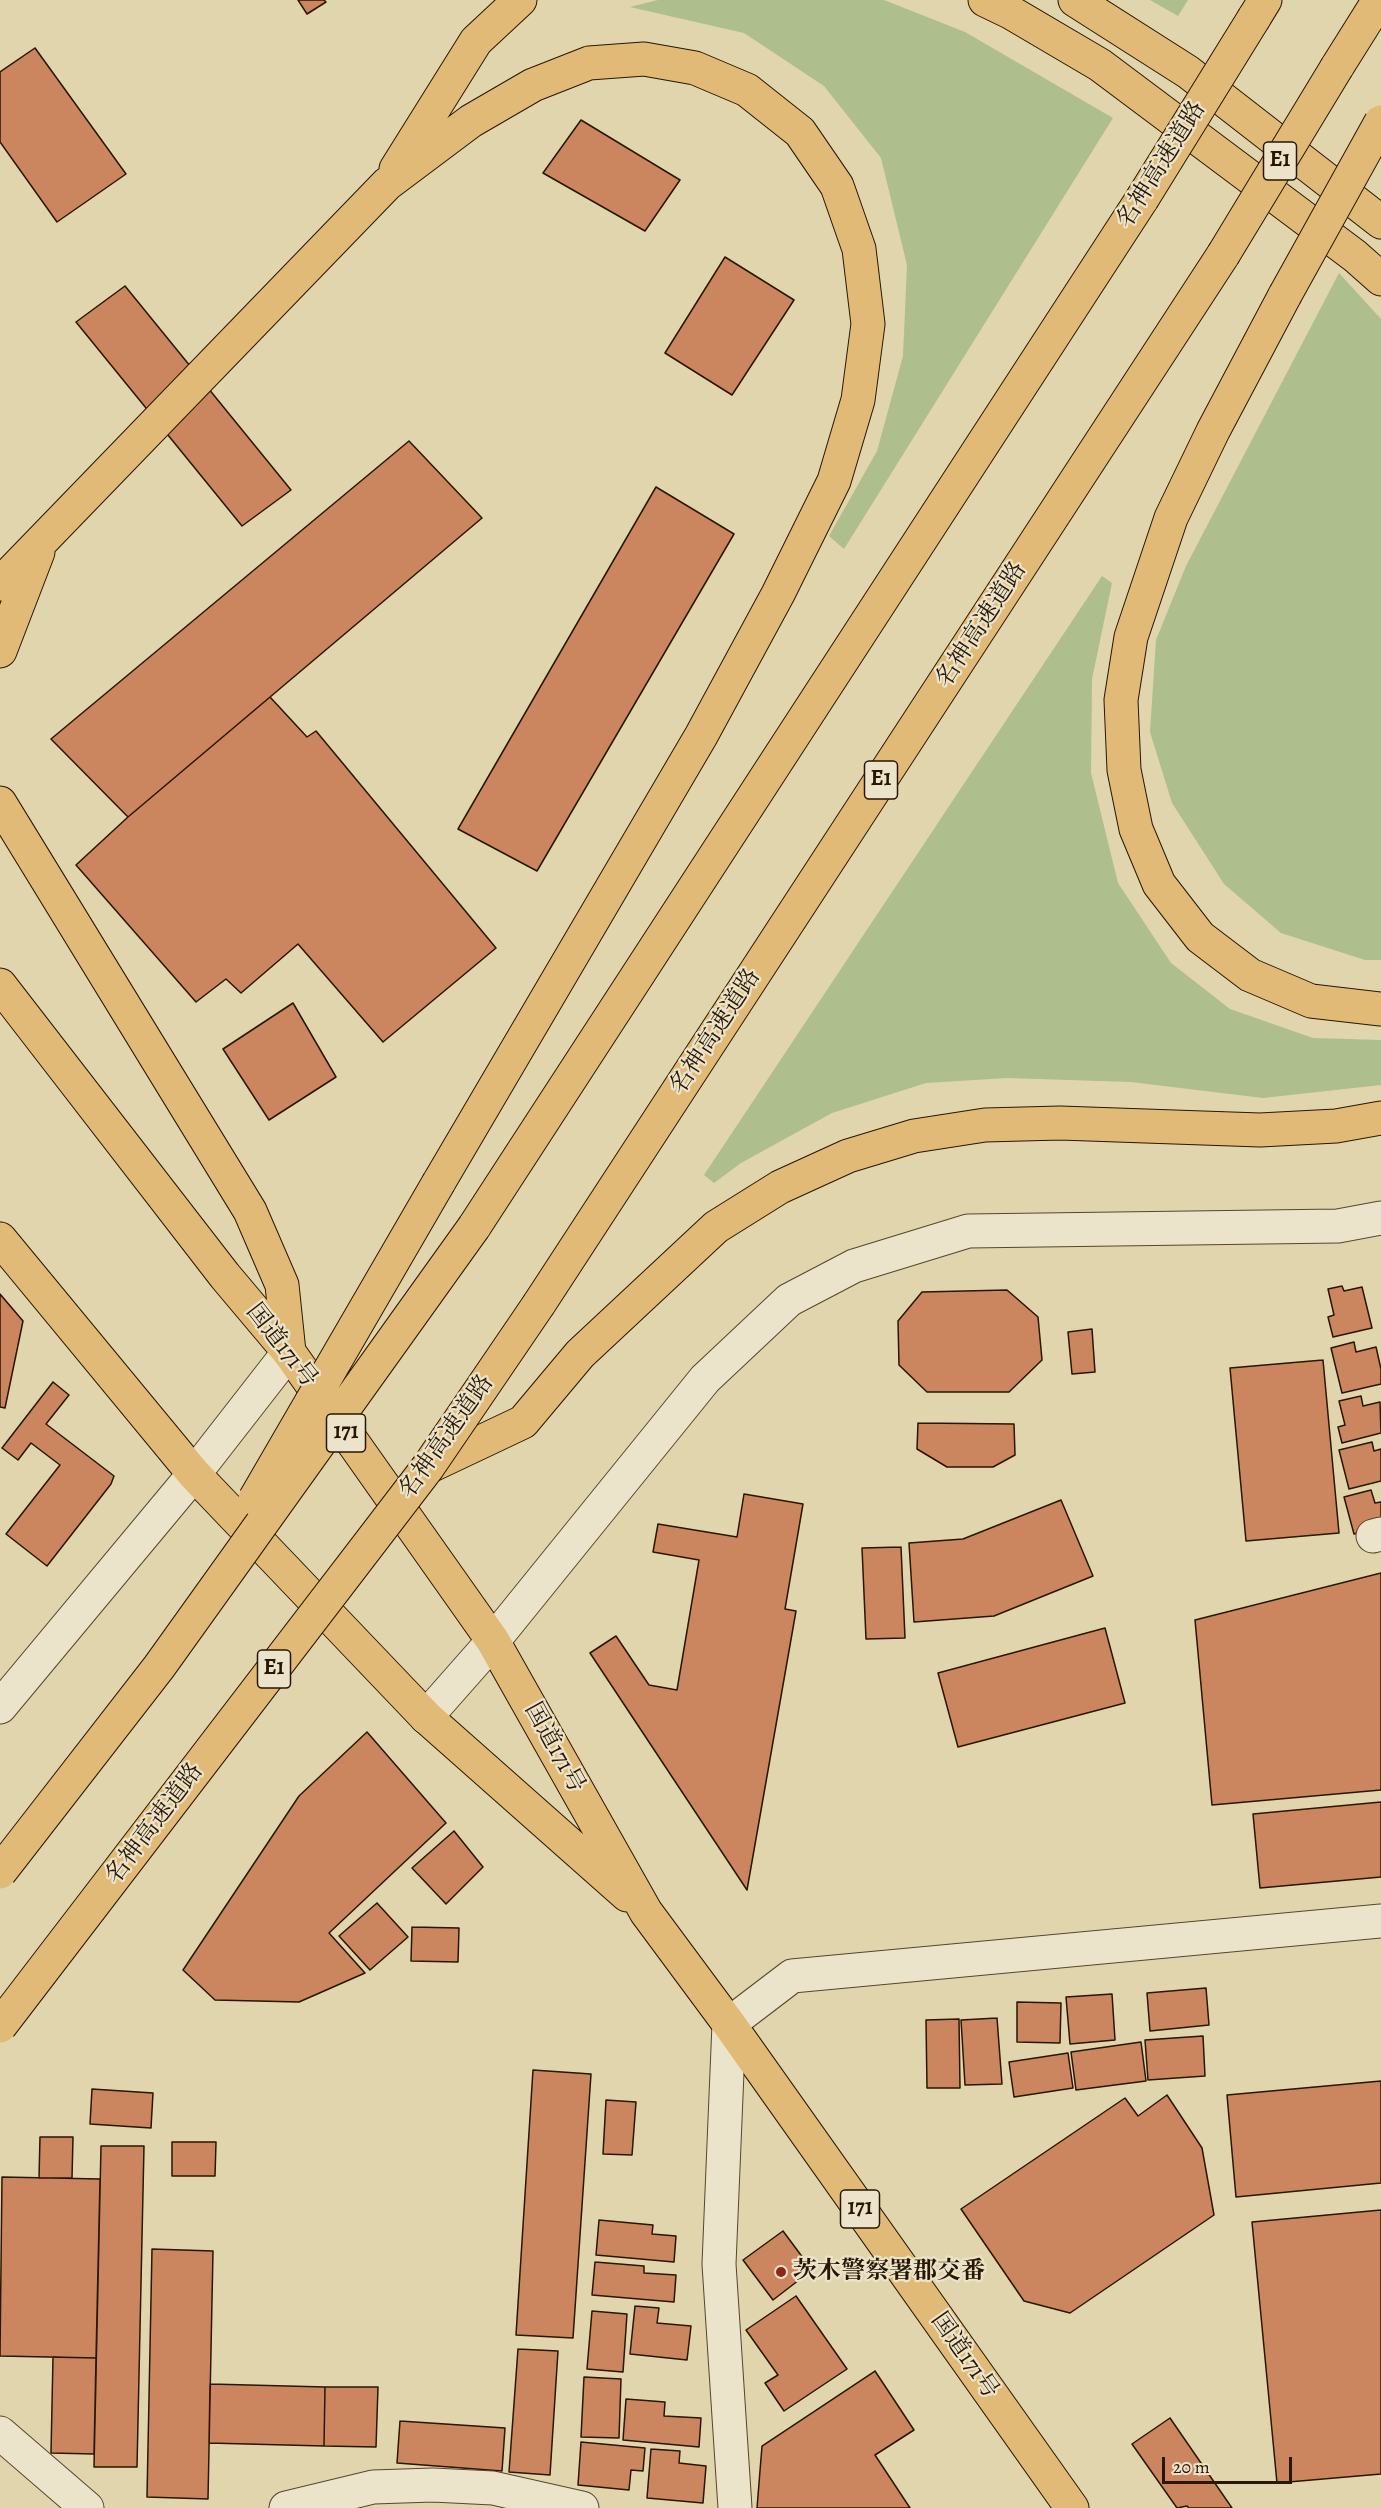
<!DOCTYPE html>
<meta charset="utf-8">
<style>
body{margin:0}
#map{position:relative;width:1381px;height:2508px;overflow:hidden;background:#e0d5ad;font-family:Alegreya,serif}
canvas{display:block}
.scale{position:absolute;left:1162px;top:2457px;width:130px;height:27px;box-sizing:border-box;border:3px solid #291600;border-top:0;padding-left:8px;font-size:18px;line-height:21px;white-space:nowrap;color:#291600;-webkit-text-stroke:4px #ebe4ca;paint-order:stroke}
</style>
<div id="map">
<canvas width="1381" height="2508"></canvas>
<div class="scale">20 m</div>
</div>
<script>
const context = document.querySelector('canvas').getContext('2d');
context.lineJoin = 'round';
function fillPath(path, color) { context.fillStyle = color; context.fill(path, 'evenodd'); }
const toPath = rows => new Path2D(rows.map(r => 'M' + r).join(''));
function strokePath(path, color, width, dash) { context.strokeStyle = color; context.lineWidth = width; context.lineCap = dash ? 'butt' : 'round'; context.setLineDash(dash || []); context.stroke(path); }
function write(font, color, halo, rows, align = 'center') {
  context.font = font + ' Alegreya,"Noto Serif JP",serif'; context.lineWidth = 4.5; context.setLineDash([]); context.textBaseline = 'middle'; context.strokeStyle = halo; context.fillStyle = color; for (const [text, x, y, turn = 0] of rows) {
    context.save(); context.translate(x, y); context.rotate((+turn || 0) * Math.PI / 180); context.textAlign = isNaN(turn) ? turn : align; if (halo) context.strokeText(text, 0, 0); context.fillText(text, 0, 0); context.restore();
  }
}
fillPath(toPath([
 [658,0,884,0,965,32,1113,118,844,549,829,536,877,451,903,356,907,265,881,158,824,86,744,33,630,7],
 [1150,0,1188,0,1178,16],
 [1339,273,1381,319,1381,960,1365,960,1281,933,1224,884,1172,803,1150,732,1156,640,1186,566],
 [1102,576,1112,583,1092,679,1091,773,1118,883,1171,963,1230,1009,1313,1038,1381,1040,1381,1085,1263,1098,1131,1082,1007,1078,926,1083,832,1113,741,1163,714,1183,704,1175]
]), '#aebe8d');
const building = toPath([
 [298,0,324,0,326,2,307,14,298,0],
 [35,48,126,174,57,222,0,142,0,72,35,48],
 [581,120,680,180,645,231,543,173,581,120],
 [725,257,794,300,732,395,665,353,725,257],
 [125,286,291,490,242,526,76,322,125,286],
 [409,441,482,518,128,817,51,739,409,441],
 [656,487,734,534,537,871,458,829,656,487],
 [270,697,307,737,316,731,496,948,383,1042,298,944,241,993,226,979,196,1002,76,865,128,817,270,697],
 [293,1003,336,1077,269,1120,223,1049,293,1003],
 [1342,1286,1344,1291,1362,1287,1372,1328,1333,1337,1328,1317,1334,1315,1328,1289,1342,1286],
 [1007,1290,1038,1317,1042,1360,1009,1392,927,1392,899,1365,898,1321,922,1292,1007,1290],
 [0,1294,23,1321,5,1408,0,1407,0,1294],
 [1092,1329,1095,1372,1072,1374,1068,1332,1092,1329],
 [1354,1342,1356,1352,1376,1347,1381,1369,1381,1384,1342,1393,1331,1348,1354,1342],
 [1323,1360,1339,1533,1246,1541,1230,1368,1323,1360],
 [53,1382,69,1395,46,1424,114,1476,111,1484,47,1566,6,1534,60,1465,31,1443,18,1460,2,1448,53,1382],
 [1361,1396,1363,1406,1380,1402,1381,1433,1342,1443,1338,1427,1345,1425,1339,1401,1361,1396],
 [918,1423,1014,1424,1015,1455,993,1467,947,1467,917,1449,918,1423],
 [1372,1442,1374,1451,1381,1449,1381,1481,1349,1489,1339,1450,1372,1442],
 [1371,1490,1375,1503,1381,1502,1381,1526,1354,1534,1344,1497,1371,1490],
 [744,1494,803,1504,785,1609,796,1611,747,1890,590,1653,616,1636,649,1685,677,1690,699,1560,653,1552,658,1524,737,1537,744,1494],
 [1061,1500,1093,1576,994,1616,914,1622,909,1543,963,1539,1061,1500],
 [901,1547,905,1638,866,1639,862,1548,901,1547],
 [1381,1573,1381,1790,1212,1805,1195,1620,1381,1573],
 [1105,1628,1125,1703,958,1747,938,1673,1105,1628],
 [367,1732,446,1823,329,1933,365,1973,299,2002,215,2000,183,1970,299,1796,367,1732],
 [1381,1802,1381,1877,1260,1888,1253,1814,1381,1802],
 [454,1831,483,1867,446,1904,412,1868,454,1831],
 [377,1903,408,1937,370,1970,339,1936,377,1903],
 [412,1927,459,1928,458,1962,411,1961,412,1927],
 [1206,1988,1209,2025,1150,2031,1147,1993,1206,1988],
 [1112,1994,1115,2040,1070,2044,1066,1997,1112,1994],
 [1017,2002,1061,2003,1060,2043,1017,2042,1017,2002],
 [997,2018,1002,2084,965,2085,961,2020,997,2018],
 [959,2019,960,2088,927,2088,926,2020,959,2019],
 [1203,2036,1205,2076,1148,2080,1145,2040,1203,2036],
 [1141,2042,1146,2081,1076,2090,1071,2052,1141,2042],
 [1068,2053,1073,2088,1014,2097,1009,2062,1068,2053],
 [533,2070,591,2074,573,2338,516,2335,533,2070],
 [1381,2081,1381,2183,1236,2197,1227,2095,1381,2081],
 [92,2089,153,2093,151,2128,90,2124,92,2089],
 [1167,2095,1202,2148,1214,2215,1070,2313,1024,2301,961,2209,1125,2098,1138,2116,1167,2095],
 [606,2100,636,2102,632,2155,603,2154,606,2100],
 [40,2137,73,2137,72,2178,39,2178,40,2137],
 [172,2142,216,2142,215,2176,172,2176,172,2142],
 [101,2146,144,2146,137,2467,94,2467,101,2146],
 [2,2177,100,2179,96,2358,0,2356,2,2177],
 [1381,2210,1381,2474,1277,2483,1252,2222,1381,2210],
 [599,2220,653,2225,652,2234,676,2236,674,2262,596,2255,599,2220],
 [783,2231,812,2270,773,2300,743,2260,783,2231],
 [152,2249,213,2251,208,2499,147,2497,152,2249],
 [595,2262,644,2266,644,2273,676,2275,674,2302,592,2295,595,2262],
 [796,2296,847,2369,784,2411,765,2383,778,2375,746,2330,796,2296],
 [635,2306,659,2308,657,2323,691,2326,687,2360,630,2354,635,2306],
 [592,2311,627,2314,623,2372,587,2369,592,2311],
 [518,2349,558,2351,550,2475,509,2472,518,2349],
 [53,2357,96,2358,94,2454,51,2453,53,2357],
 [875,2371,914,2430,875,2455,910,2508,757,2508,762,2446,875,2371],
 [584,2377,621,2379,619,2438,581,2437,584,2377],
 [210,2384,325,2387,324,2446,209,2443,210,2384],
 [325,2387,378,2387,376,2447,324,2446,325,2387],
 [626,2399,665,2402,664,2416,701,2418,699,2447,623,2440,626,2399],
 [1170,2418,1232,2508,1189,2508,1187,2506,1177,2508,1132,2444,1170,2418],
 [400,2421,505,2428,502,2471,397,2463,400,2421],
 [581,2442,645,2448,643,2471,631,2470,629,2490,578,2485,581,2442],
 [651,2449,680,2451,679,2463,706,2466,703,2503,647,2498,651,2449]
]);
fillPath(building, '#cc865f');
strokePath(building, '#291600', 1.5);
const minor = toPath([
 [1373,1536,1381,1534],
 [729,2024,719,2264,735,2508],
 [0,2433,87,2508],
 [286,2508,373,2487,433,2485,493,2488,582,2508]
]);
const tertiary = toPath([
 [0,1707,194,1474,289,1352],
 [426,1717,493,1641,705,1379,789,1300,854,1266,968,1231,1338,1226,1381,1218],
 [729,2024,792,1976,1381,1921]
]);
const trunk = toPath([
 [0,985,225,1276,289,1352,493,1641,646,1912,729,2024,1072,2508],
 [0,1239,194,1474,426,1717,627,1895]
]);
const motorway = toPath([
 [985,0,1010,12,1100,65,1355,256,1381,279],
 [1075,0,1188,72,1381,222],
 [1254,18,1265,0],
 [1337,67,1379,0],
 [396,169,476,41,520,0],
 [1285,295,1213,431,1171,518,1131,637,1121,700,1124,770,1136,829,1159,884,1200,937,1250,975,1311,1001,1381,1009],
 [0,584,387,184,471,121,533,85,589,63,644,59,695,68,747,90,800,132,837,186,859,249,868,324,858,400,834,481,778,594,701,736,439,1182],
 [0,651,38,552],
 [0,803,250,1211,282,1285,289,1352],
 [474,1227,1142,199],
 [539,1304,1223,255],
 [428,1467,523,1422,580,1354,716,1227,780,1187,848,1156,914,1136,985,1125,1060,1123,1260,1130,1336,1126,1381,1118]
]);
strokePath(minor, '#57462b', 35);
strokePath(tertiary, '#57462b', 35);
strokePath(trunk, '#291600', 35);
strokePath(motorway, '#291600', 35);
strokePath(minor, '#ebe4ca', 33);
strokePath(tertiary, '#ebe4ca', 33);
strokePath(trunk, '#e0ba76', 33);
strokePath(motorway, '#e0ba76', 33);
const motorwayBridge = toPath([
 [1142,199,1254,18],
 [1223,255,1337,67],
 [1285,295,1381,122],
 [255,1499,439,1182],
 [0,1872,159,1667,474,1227],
 [0,2026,428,1467,539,1304]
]);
strokePath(motorwayBridge, '#291600', 35, []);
strokePath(motorwayBridge, '#e0ba76', 33);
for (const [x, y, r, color] of [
 [781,2272,6,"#8f2418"]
]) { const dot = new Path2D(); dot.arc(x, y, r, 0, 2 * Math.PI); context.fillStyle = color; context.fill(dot); strokePath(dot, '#ebe4ca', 2); }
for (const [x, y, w] of [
 [1280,161,33],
 [881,780,33],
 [346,1433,39],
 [274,1669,33],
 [860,2209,39]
]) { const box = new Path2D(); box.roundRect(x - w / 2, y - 19, w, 38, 4.5); context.fillStyle = '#ebe4ca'; context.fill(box); strokePath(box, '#291600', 1.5); }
write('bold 22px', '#291600', null, [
 ["E1",1280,161],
 ["E1",881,780],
 ["171",346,1433],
 ["E1",274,1669],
 ["171",860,2209]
]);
write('24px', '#291600', '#ebe4ca', [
 ["名神高速道路",1162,165,-58],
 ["名神高速道路",982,625,-57],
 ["名神高速道路",716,1032,-57],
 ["国道171号",281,1346,52],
 ["名神高速道路",447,1437,-55],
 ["国道171号",554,1748,61],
 ["名神高速道路",155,1824,-53],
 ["国道171号",964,2356,55]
]);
write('bold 24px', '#291600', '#ebe4ca', [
 ["茨木警察署郡交番",793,2272]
], 'left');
</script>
